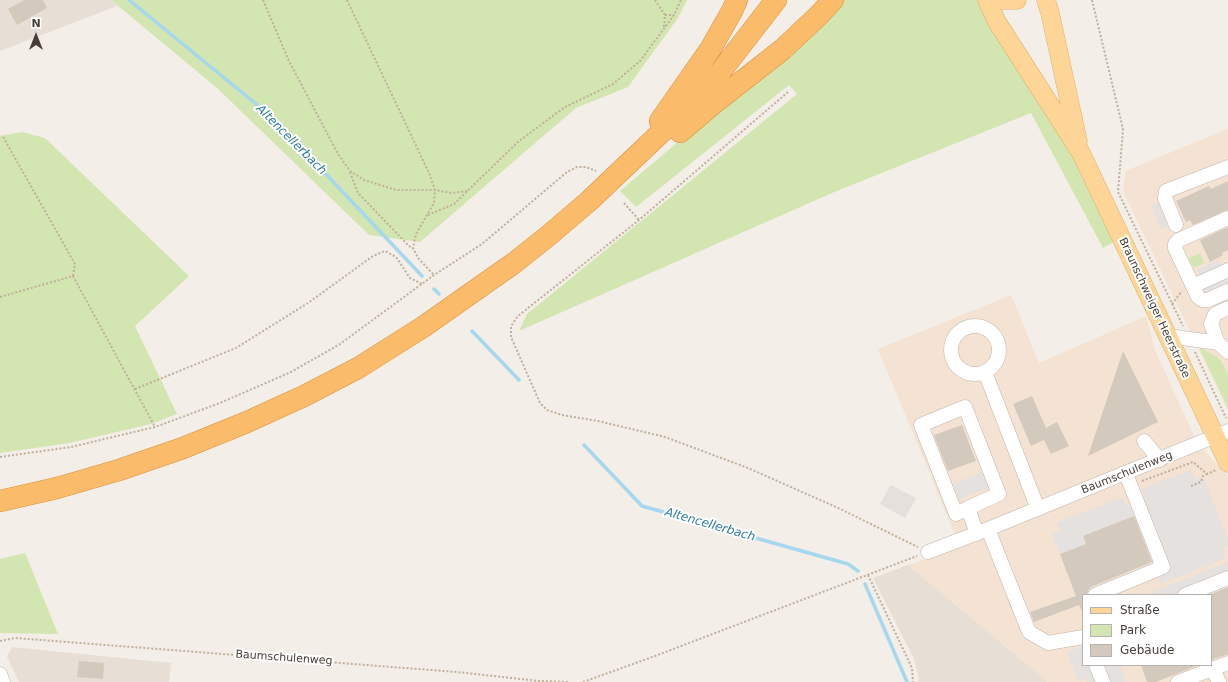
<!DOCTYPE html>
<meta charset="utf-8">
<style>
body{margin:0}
#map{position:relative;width:1228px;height:682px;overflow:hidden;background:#f3eee7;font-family:"DejaVu Sans",sans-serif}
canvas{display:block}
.legend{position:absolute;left:1082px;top:594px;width:130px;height:72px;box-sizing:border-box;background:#fff;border:1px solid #b5b2af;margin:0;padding:5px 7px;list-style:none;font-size:12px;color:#463e36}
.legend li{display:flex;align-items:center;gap:8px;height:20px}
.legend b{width:20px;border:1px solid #b5b2af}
.north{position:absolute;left:16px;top:16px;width:40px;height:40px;-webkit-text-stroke:3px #fff;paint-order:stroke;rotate:0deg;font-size:11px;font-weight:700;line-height:16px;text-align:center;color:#463e36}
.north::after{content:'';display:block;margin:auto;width:14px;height:18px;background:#463e36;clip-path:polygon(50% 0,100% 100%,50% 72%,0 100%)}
</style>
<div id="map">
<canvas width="1228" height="682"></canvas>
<ul class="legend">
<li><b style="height:5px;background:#fcd597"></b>Straße</li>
<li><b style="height:11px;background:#d3e6b1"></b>Park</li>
<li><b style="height:11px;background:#d4c9bd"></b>Gebäude</li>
</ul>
<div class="north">N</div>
</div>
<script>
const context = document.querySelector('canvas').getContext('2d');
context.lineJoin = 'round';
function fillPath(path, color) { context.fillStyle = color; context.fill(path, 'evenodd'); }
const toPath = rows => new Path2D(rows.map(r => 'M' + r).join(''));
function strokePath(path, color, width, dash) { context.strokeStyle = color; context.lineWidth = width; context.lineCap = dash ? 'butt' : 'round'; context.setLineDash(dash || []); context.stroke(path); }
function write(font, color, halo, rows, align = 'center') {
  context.font = font + ' "DejaVu Sans",sans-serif'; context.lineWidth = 4; context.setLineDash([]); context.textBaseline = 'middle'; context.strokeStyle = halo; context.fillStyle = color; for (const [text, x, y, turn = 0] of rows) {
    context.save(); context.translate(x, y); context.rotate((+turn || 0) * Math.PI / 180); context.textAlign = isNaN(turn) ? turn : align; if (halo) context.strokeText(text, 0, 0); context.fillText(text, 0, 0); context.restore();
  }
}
fillPath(toPath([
 [0,0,111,0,117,6,0,51],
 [908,565,1048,682,918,682,919,679,914,659,873,578],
 [12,647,171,663,169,682,19,682,7,657]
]), '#e7dfd5');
fillPath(toPath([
 [1228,129,1228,411,1123,191,1125,171],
 [1011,295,1039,363,1146,316,1155,350,1197,443,1228,476,1228,682,1048,682,908,565,960,547,878,349],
 [1083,595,1211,595,1211,665,1083,665]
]), '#f4e3d2');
fillPath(toPath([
 [891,485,916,498,905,518,880,504]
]), '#e5e0dc');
fillPath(toPath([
 [111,0,687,0,678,18,628,87,576,108,420,242,369,235,217,88],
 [838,0,981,0,1076,156,1114,242,1103,248,1031,113,832,193,519,331,527,314,797,94,789,85,636,207,620,191,718,108],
 [22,132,45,138,189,276,135,326,177,414,151,424,70,443,0,453,0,136],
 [1200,253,1204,263,1194,268,1189,258],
 [1199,347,1217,357,1221,361,1228,374,1228,408],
 [25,553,58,634,0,633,0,559]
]), '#d3e6b1');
fillPath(toPath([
 [1159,202,1169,225,1161,229,1151,206],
 [1218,260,1228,280,1228,285,1206,295,1201,288,1200,277,1197,270],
 [1191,470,1195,479,1203,476,1228,540,1228,546,1222,549,1226,558,1161,584,1134,516,1083,536,1086,544,1060,554,1052,534,1060,531,1057,523,1122,497,1126,506,1145,498,1142,489],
 [982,472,988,488,956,500,950,485],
 [1228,562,1228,573,1172,595,1145,595],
 [1083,647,1083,665,1090,665,1097,682,1087,682,1085,678,1078,681,1067,652,1083,646],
 [1105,665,1120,665,1126,682,1108,682,1102,666]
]), '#e4e1df');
strokePath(toPath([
 [129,0,272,117,422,276],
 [434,289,439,294],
 [472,331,519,380],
 [584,445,642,506,848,564,858,571],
 [865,584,907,682]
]), '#a5d7ee', 3.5);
fillPath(toPath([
 [24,0,43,0,47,8,17,25,8,9],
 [1228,181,1228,210,1193,225,1190,220,1186,222,1176,201,1209,186,1211,189],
 [1228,227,1228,250,1222,253,1223,255,1210,262,1200,240],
 [1123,351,1158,422,1088,456],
 [1032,396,1046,428,1057,422,1069,446,1051,454,1044,440,1031,446,1013,404],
 [962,425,976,461,948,471,934,435],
 [1134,516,1152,562,1091,587,1088,590,1087,595,1083,595,1083,613,1079,605,1034,622,1030,612,1076,596,1060,554,1086,544,1083,536],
 [1228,587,1228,654,1211,660,1211,594],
 [79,661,104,663,103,679,77,677],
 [1141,665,1198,665,1156,682,1147,682]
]), '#d4c9bd');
const minor = toPath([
 [1228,218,1179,240,1175,244,1175,248,1198,297,1202,300,1208,300,1228,291],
 [1176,225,1165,198,1166,191,1228,167],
 [1193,286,1228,270],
 [1228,308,1215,314,1211,324,1218,343,1228,352],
 '951 350a24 24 0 1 1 48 0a24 24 0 1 1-48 0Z',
 [1168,336,1218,343],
 [985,372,1038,509],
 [1144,441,1160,460],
 [968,508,956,514,921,425,965,407,999,494,968,508,977,534],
 [988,529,1029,632,1048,643,1083,637],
 [928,552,988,529,1228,431],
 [1095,595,1163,567,1126,474],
 [1185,595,1228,578],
 [1096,665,1103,682],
 [1213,669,1219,682],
 [0,674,3,682],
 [1178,682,1228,663]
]);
const major = toPath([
 [987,0,997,22,1081,153,1228,463],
 [1002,0,1017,0],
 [1046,0,1050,13,1078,141]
]);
const highway = toPath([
 [660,121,711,48,732,11,737,0],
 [680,132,713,104,783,49,818,16,833,0],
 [0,501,57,488,119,470,183,448,247,422,304,396,358,368,423,327,514,263,548,236,589,201,689,106,721,71,776,0]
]);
strokePath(minor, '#beb5aa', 15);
strokePath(major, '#e1b067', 19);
strokePath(highway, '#d98f3b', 22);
strokePath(toPath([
 [263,0,289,61,338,154,350,171,364,180,396,190,435,190,451,193,468,191],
 [347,0,429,173,435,190,434,203,416,234,413,248,418,258,434,275],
 [655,0,665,15,664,27],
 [1092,0,1123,129,1118,192,1183,326],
 [665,15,674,15],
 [788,92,639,220,518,316,511,326,511,337,540,403,547,410,562,415,598,421,665,437,748,468,836,507,918,547],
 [350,172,358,193,409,246,413,248],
 [624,203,639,220],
 [428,215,454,204,519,141,565,107,613,84,640,61,674,15,681,0],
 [73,276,155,427],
 [0,297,73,276,75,264,2,135],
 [1172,304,1182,291],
 [1195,352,1226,418],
 [135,389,236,348,308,303,373,256,385,251,396,257,410,278,422,284],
 [0,457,71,447,155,427,220,403,291,372,340,344,434,275,482,244,567,172,577,167,586,167,596,171],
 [1142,481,1193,462,1207,474,1216,470],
 [1191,486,1201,482,1203,476,1207,474],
 [868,575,912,668,913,682],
 [0,641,15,638,457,672,539,681,569,682],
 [583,682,655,656,917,556]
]), '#c0af9b', 2, [2, 2]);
strokePath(minor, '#fff', 14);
strokePath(major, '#fcd597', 18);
strokePath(highway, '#fabc6b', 21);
write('11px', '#463e36', '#fff', [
 ["Braunschweiger Heerstraße",1154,308,65],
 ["Baumschulenweg",1127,473,-22],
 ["Baumschulenweg",284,658,4]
]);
write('italic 12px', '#2f7b9f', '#fff', [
 ["Altencellerbach",291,140,45],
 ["Altencellerbach",710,525,16]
]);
</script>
